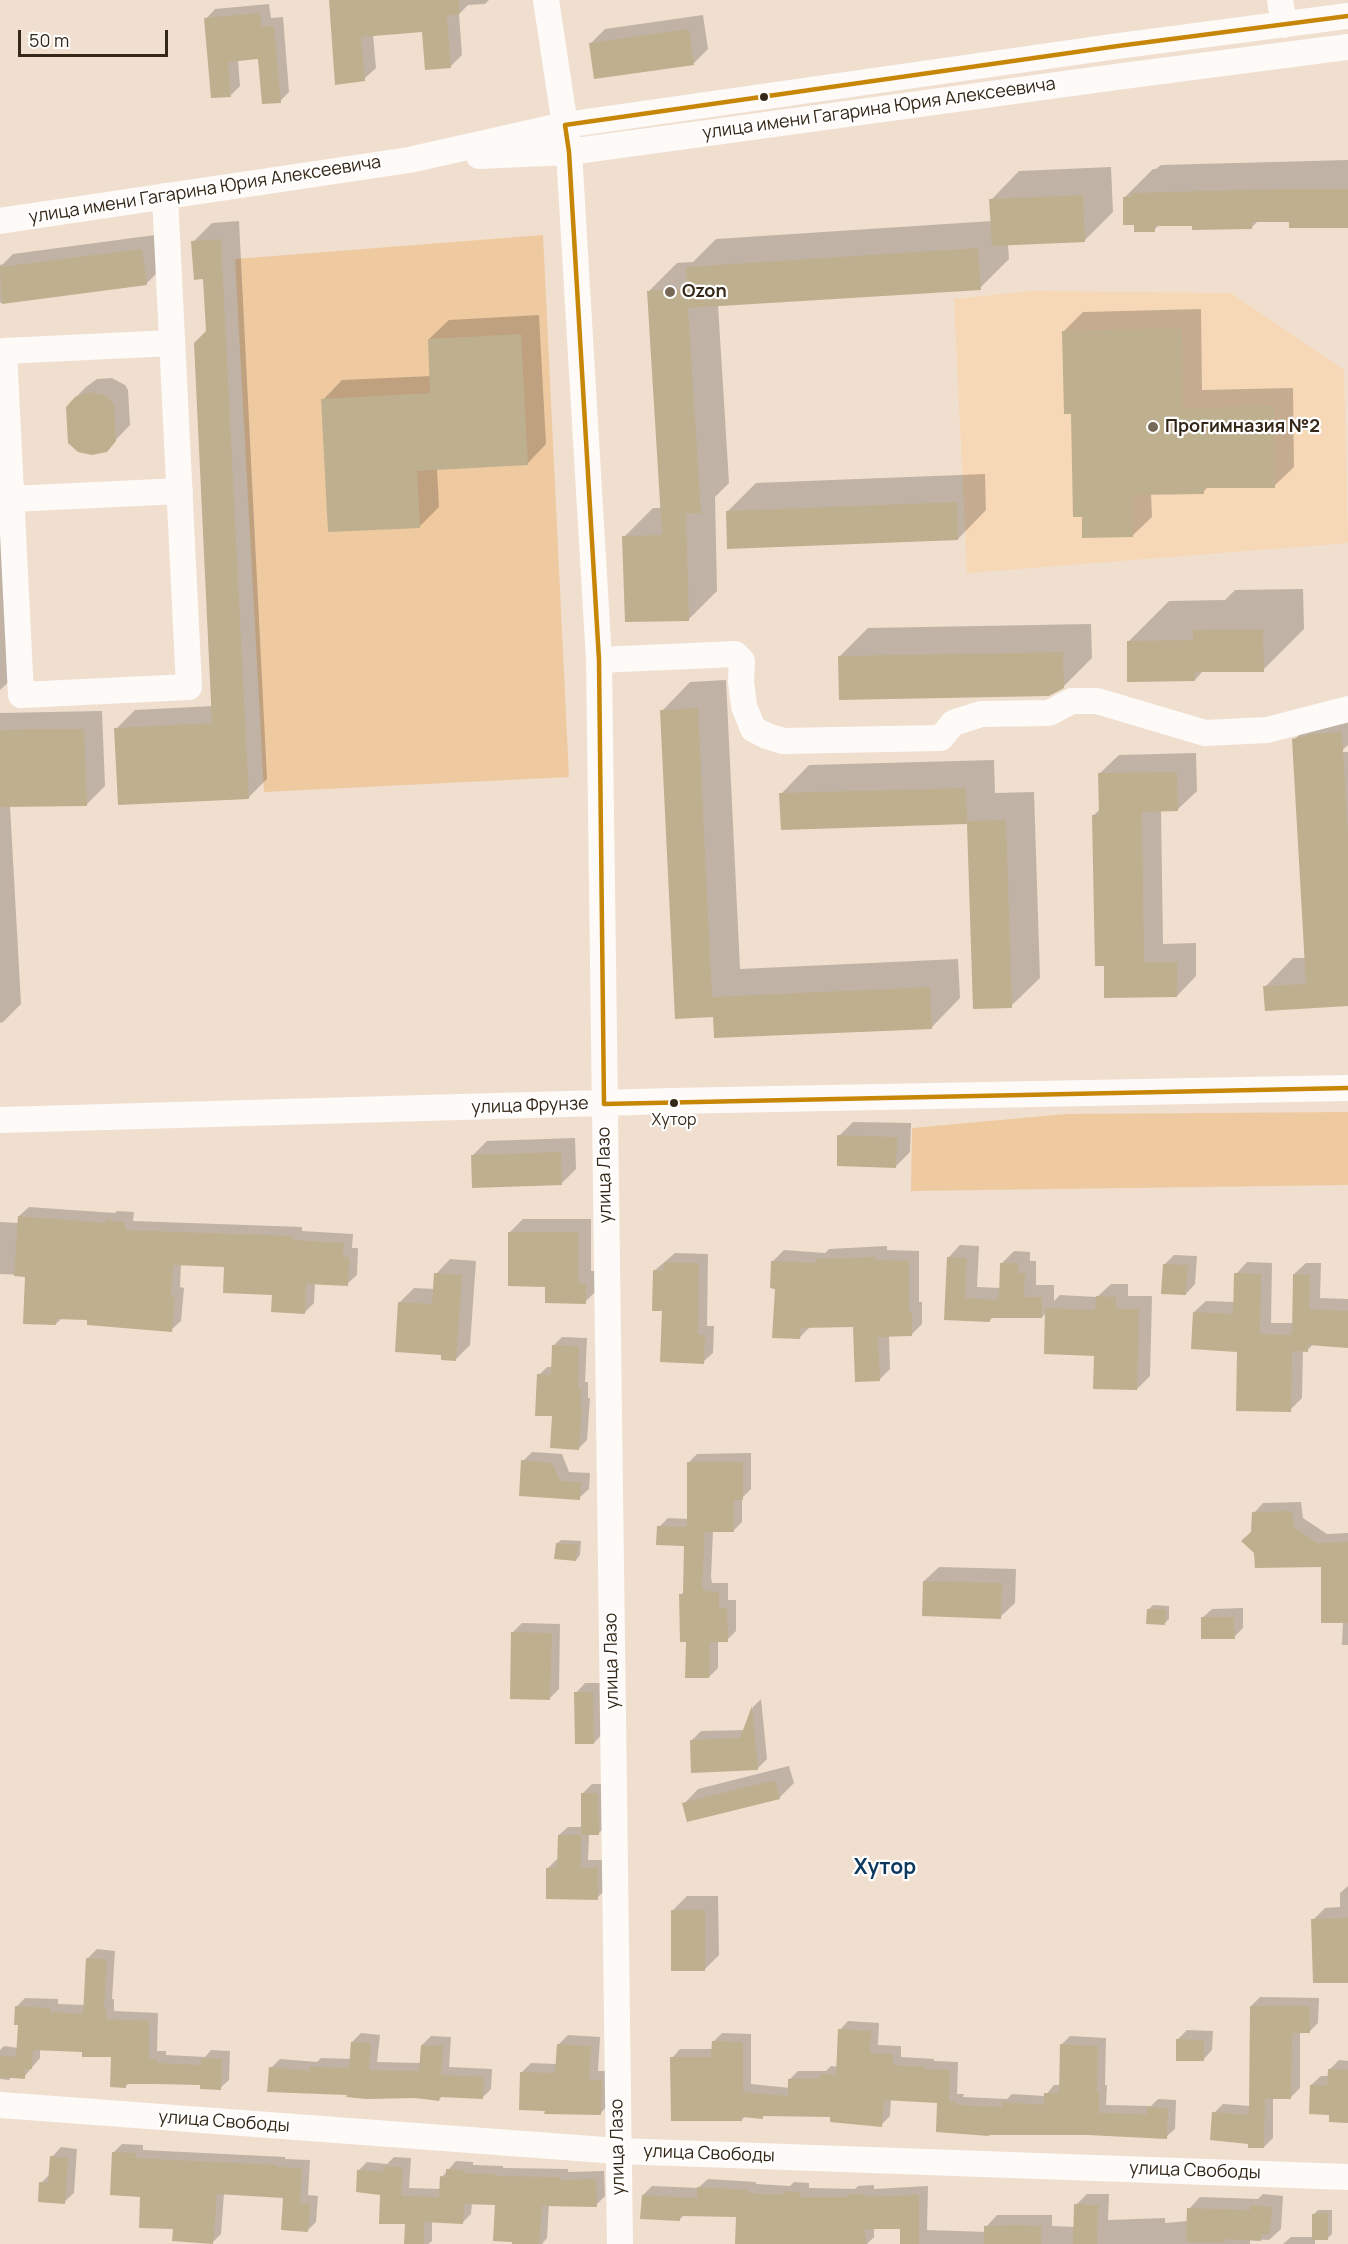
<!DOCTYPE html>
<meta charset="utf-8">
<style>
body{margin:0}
#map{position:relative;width:1348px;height:2244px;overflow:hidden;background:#f0dfce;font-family:Manrope,sans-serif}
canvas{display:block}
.scale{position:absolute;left:18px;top:30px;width:150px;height:27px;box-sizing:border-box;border:3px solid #362818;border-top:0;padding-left:8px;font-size:18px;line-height:21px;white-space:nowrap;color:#362818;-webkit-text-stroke:4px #fff;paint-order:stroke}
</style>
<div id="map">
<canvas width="1348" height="2244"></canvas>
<div class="scale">50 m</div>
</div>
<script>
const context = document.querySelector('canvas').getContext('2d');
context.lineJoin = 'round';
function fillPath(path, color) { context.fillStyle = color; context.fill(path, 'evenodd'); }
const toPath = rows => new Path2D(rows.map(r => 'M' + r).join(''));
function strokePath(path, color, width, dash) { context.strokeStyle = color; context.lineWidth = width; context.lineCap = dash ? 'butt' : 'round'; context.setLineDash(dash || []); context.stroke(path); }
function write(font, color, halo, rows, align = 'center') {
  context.font = font + ' Manrope,sans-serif'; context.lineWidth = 4.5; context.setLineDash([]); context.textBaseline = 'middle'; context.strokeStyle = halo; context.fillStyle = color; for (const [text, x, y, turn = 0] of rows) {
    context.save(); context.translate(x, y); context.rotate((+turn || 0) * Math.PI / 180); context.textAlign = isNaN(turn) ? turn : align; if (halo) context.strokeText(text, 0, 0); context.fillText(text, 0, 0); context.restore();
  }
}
fillPath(toPath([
 [1032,291,1231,293,1344,370,1348,543,967,573,954,299]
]), '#f7d8b6');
fillPath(toPath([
 [543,235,569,777,264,792,235,259],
 [1348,1112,1348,1185,911,1191,912,1128,1066,1114]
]), '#efcaa1');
fillPath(toPath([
 [330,0,489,0,485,4,468,5,459,14,462,55,450,67,423,30,373,35,376,68,364,79],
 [269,4,271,18,283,17,289,92,280,101,259,58,238,60,240,86,231,95,206,19,215,9],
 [703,15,708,49,693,64,590,44,605,29],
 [1348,160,1348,226,1291,221,1258,221,1251,228,1160,224,1154,230,1135,224,1124,198,1153,169,1156,169,1161,165],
 [1111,167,1113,212,1085,240,1008,244,1009,259,980,288,718,305,729,483,715,497,717,591,688,620,624,537,653,508,662,508,648,292,677,263,693,262,716,239,992,221,991,200,1019,171],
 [239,221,267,779,248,798,116,729,135,710,213,706,207,331,205,278,193,242,212,223],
 [155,235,160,270,146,284,0,303,0,265,3,264,13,254],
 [1201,309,1202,390,1293,388,1294,467,1274,486,1208,487,1203,492,1151,493,1152,517,1132,536,1083,516,1064,331,1083,312],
 [539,315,546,444,527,464,437,469,439,507,420,526,323,400,342,380,431,376,429,339,449,320],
 [112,378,125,385,128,390,130,425,106,450,71,402,86,387,97,379],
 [985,474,986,510,958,539,727,512,756,483],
 [0,489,14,677,0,690],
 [1303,589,1304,629,1263,670,1203,671,1195,680,1128,642,1169,601,1225,600,1235,590],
 [1091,624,1092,658,1063,687,839,657,868,628],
 [726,680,740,969,958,959,960,998,932,1027,714,1016,662,711,690,682],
 [1348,705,1348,745,1340,752,1348,752,1348,1005,1265,987,1293,958,1306,958,1294,740,1323,711],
 [102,711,105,786,86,805,10,806,21,1004,3,1022,0,1023,0,713],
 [1196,753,1197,791,1177,810,1161,810,1163,944,1196,943,1196,976,1177,996,1105,964,1093,816,1100,809,1099,774,1119,755],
 [994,760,995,793,1034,792,1040,978,1011,1006,969,822,781,794,809,765],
 [853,1122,911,1123,910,1152,896,1166,839,1136],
 [575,1138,576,1169,561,1184,473,1155,487,1141],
 [29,1207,115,1213,117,1211,134,1212,133,1221,302,1227,302,1231,353,1234,352,1248,358,1248,357,1275,347,1284,315,1283,314,1303,304,1313,226,1266,181,1264,180,1287,184,1288,181,1321,171,1330,89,1319,62,1318,56,1324,27,1275,0,1274,0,1222,19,1223,19,1216],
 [523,1219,591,1219,591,1271,599,1271,598,1289,585,1302,546,1285,510,1232],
 [960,1245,979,1246,977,1287,1001,1288,1001,1264,1014,1251,1030,1252,1030,1261,1036,1261,1036,1285,1054,1285,1054,1301,1060,1295,1097,1297,1111,1284,1128,1284,1128,1296,1152,1296,1150,1376,1137,1389,1047,1312,1042,1317,993,1317,990,1320,946,1319,948,1258],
 [887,1246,887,1250,919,1251,919,1302,922,1302,922,1324,911,1335,889,1335,890,1369,879,1380,854,1325,811,1326,799,1338,776,1287,773,1261,784,1250,825,1253,829,1249],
 [675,1253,708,1254,707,1326,714,1326,713,1353,703,1362,663,1309,654,1271],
 [1174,1255,1197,1256,1195,1284,1186,1294,1164,1265],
 [450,1259,476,1261,470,1345,455,1360,443,1353,400,1302,414,1288,435,1289,436,1274],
 [1247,1262,1272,1263,1271,1323,1294,1323,1294,1274,1306,1263,1321,1263,1320,1298,1348,1299,1348,1346,1313,1344,1307,1351,1303,1350,1302,1398,1290,1410,1239,1350,1194,1312,1206,1301,1235,1302,1236,1274],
 [562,1337,587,1338,585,1382,588,1382,588,1398,590,1398,587,1440,578,1449,554,1415,539,1375,547,1367,553,1367,554,1345],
 [532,1452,562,1454,569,1472,590,1473,589,1489,579,1498,523,1461],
 [751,1453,751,1489,742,1498,742,1522,733,1531,713,1531,711,1577,712,1583,728,1583,728,1600,736,1600,736,1631,727,1640,718,1640,718,1668,709,1677,688,1641,681,1595,684,1591,686,1544,659,1527,668,1518,689,1519,688,1463,697,1454],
 [1301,1502,1303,1518,1327,1534,1348,1533,1348,1645,1342,1645,1343,1621,1322,1566,1253,1532,1254,1513,1263,1503],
 [561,1540,581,1541,580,1555,576,1560,557,1544],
 [939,1567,1016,1569,1015,1603,1000,1617,924,1581],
 [1153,1605,1169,1606,1169,1619,1165,1623,1148,1610],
 [1243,1608,1243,1628,1234,1637,1202,1618,1212,1609],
 [522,1623,560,1624,559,1689,550,1698,512,1633],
 [585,1683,602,1683,603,1733,594,1743,576,1693],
 [761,1699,767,1759,758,1768,691,1741,701,1731,745,1730,753,1707],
 [789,1766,794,1783,779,1798,684,1804,698,1789],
 [592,1784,607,1784,608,1824,599,1833,589,1834,588,1860,606,1860,605,1890,597,1898,548,1868,556,1860,559,1860,559,1835,568,1827,583,1827,582,1794],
 [1348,1886,1348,1982,1313,1920,1325,1908,1340,1907,1340,1893],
 [687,1896,718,1896,719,1955,704,1970,673,1910],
 [97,1949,115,1951,112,1999,114,1999,114,2011,158,2013,157,2051,166,2051,166,2055,205,2057,211,2050,230,2051,229,2080,220,2088,202,2084,129,2083,125,2087,113,2056,84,2050,40,2049,40,2058,24,2077,12,2076,9,2080,0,2079,0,2050,4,2046,18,2048,19,2023,16,2007,25,1998,58,1999,58,2004,85,2005,88,1958],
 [1260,1997,1319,1998,1318,2023,1309,2032,1300,2031,1300,2088,1291,2097,1273,2097,1273,2138,1264,2147,1250,2142,1214,2113,1223,2104,1250,2106,1251,2006],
 [848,2021,879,2023,878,2045,901,2046,901,2057,934,2059,934,2061,958,2062,957,2094,964,2094,963,2097,1007,2099,1012,2094,1045,2096,1054,2085,1061,2085,1061,2045,1070,2036,1106,2038,1105,2085,1107,2085,1106,2105,1151,2106,1158,2099,1176,2100,1175,2129,1166,2137,1088,2134,938,2102,891,2099,890,2116,881,2125,832,2116,765,2114,762,2117,745,2116,742,2120,672,2058,680,2049,713,2049,713,2042,722,2033,751,2034,751,2084,790,2088,790,2079,798,2071,826,2071,831,2066,838,2067,840,2030],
 [1187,2030,1213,2031,1212,2050,1203,2060,1177,2040],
 [361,2033,380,2035,377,2062,421,2063,422,2045,431,2036,451,2037,449,2067,492,2069,491,2089,482,2098,442,2096,439,2100,348,2093,271,2068,280,2059,317,2062,321,2058,351,2059,352,2042],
 [568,2035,600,2037,598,2071,610,2071,609,2104,600,2114,522,2072,531,2063,557,2064,558,2045],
 [1339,2060,1348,2061,1348,2121,1311,2085,1321,2076,1329,2076,1329,2070],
 [122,2144,143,2145,143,2150,285,2157,285,2159,310,2160,308,2195,318,2196,316,2222,308,2230,285,2197,224,2193,221,2234,213,2242,175,2228,142,2196,114,2152],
 [61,2147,77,2149,74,2193,64,2202,41,2183,51,2173,52,2157],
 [394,2157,411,2158,409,2188,441,2189,442,2177,456,2161,473,2162,473,2165,503,2166,503,2168,568,2169,568,2172,604,2171,605,2196,596,2205,549,2204,547,2238,542,2244,514,2244,496,2204,472,2203,471,2214,463,2222,432,2221,432,2241,428,2244,405,2244,406,2223,381,2193,358,2171,367,2162,387,2164],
 [708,2179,756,2182,756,2184,790,2186,794,2182,809,2183,809,2188,855,2189,858,2186,874,2185,874,2189,928,2186,927,2230,986,2232,986,2227,997,2215,1052,2215,1052,2226,1075,2227,1076,2205,1087,2194,1109,2194,1108,2220,1165,2218,1165,2223,1188,2221,1189,2209,1200,2197,1258,2199,1263,2194,1283,2196,1281,2229,1269,2240,1250,2239,1250,2244,902,2244,902,2228,874,2228,874,2237,867,2244,737,2244,738,2216,685,2214,679,2220,643,2195,652,2186,698,2188],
 [1318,2210,1332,2210,1332,2234,1328,2238,1315,2239,1315,2244,1283,2244,1291,2237,1314,2237,1313,2215]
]), '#0003');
fillPath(toPath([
 [329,0,459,0,460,14,447,16,451,68,425,70,422,32,361,37,365,81,335,85],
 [260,13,262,27,274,26,281,103,262,104,258,59,228,62,231,97,211,98,204,18],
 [689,29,694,65,594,79,589,43],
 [1276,189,1348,189,1348,228,1289,228,1289,222,1252,222,1252,229,1192,230,1192,226,1155,226,1155,232,1134,232,1134,225,1123,225,1123,197,1131,197,1131,193],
 [1083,195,1085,242,992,246,989,199],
 [221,239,249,799,118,805,114,728,212,723,194,343,206,331,203,279,194,280,191,241],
 [978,248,981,290,688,308,701,513,686,514,689,621,625,622,622,536,662,535,647,291,687,289,686,267],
 [142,249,147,285,2,304,0,267],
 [1182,328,1183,408,1274,406,1275,488,1204,488,1204,494,1132,495,1133,537,1082,538,1082,517,1073,517,1071,414,1064,414,1062,331],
 [521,334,528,465,417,471,420,528,328,532,321,399,430,393,428,339],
 [90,392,105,395,114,404,116,441,107,452,92,455,78,452,68,443,66,407,75,397],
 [957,502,958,540,727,549,726,511],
 [1263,629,1264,672,1195,672,1195,681,1127,682,1127,641,1193,640,1193,630],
 [1063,652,1064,688,1049,696,839,700,838,656],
 [698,708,712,997,930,987,932,1029,714,1038,713,1017,675,1019,660,710],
 [32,729,84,729,87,806,0,807,0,730],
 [1342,732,1348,836,1348,1006,1265,1011,1263,986,1306,984,1292,739,1312,734],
 [1177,772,1178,811,1142,812,1144,962,1177,962,1177,997,1104,998,1104,966,1095,966,1092,815,1099,815,1098,773],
 [966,788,967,821,1006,820,1012,1008,973,1009,967,824,781,830,779,793],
 [837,1135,897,1137,896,1168,837,1166],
 [561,1152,562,1185,472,1188,471,1155],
 [18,1216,106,1223,106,1220,125,1222,125,1230,293,1236,293,1240,344,1243,343,1257,349,1257,348,1286,306,1284,305,1314,271,1312,272,1295,223,1293,224,1267,173,1265,171,1296,175,1297,172,1332,87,1325,87,1320,56,1319,56,1325,23,1324,25,1277,14,1276],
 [508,1232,578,1232,578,1283,586,1284,586,1304,545,1303,545,1287,508,1286],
 [876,1257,876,1260,909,1261,909,1312,912,1312,912,1336,878,1337,880,1381,855,1382,853,1327,801,1328,800,1339,772,1338,775,1289,770,1288,771,1261,816,1263,816,1259],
 [947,1257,967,1258,965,1298,997,1300,997,1298,999,1298,1000,1263,1018,1263,1018,1273,1025,1273,1024,1297,1042,1297,1042,1318,990,1318,990,1322,944,1320],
 [664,1262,699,1263,698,1335,705,1335,704,1364,660,1362,662,1311,652,1311,653,1270,663,1271],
 [1163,1264,1188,1265,1186,1295,1161,1294],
 [434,1273,462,1275,456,1361,441,1360,441,1355,395,1352,398,1302,432,1304],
 [1234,1273,1261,1274,1260,1334,1292,1335,1293,1274,1310,1275,1309,1309,1348,1311,1348,1348,1308,1345,1308,1352,1292,1351,1291,1412,1236,1411,1237,1352,1191,1349,1193,1312,1233,1314],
 [1096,1296,1116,1297,1116,1309,1139,1309,1137,1390,1093,1389,1094,1356,1044,1354,1045,1308,1095,1310],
 [552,1345,579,1346,578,1389,581,1389,580,1405,582,1406,579,1450,550,1448,552,1416,535,1416,537,1374,551,1375],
 [521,1460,552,1463,560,1481,581,1482,580,1500,519,1496],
 [687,1462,743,1462,743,1500,734,1500,734,1532,705,1532,702,1587,704,1591,719,1592,719,1609,727,1608,728,1642,710,1642,709,1678,685,1678,686,1642,680,1642,679,1594,683,1594,684,1546,656,1545,657,1526,687,1527],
 [1292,1511,1294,1527,1317,1543,1348,1542,1348,1623,1321,1623,1321,1567,1255,1568,1254,1553,1241,1541,1251,1532,1252,1512],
 [556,1543,578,1545,576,1561,554,1559],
 [923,1581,1002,1583,1001,1619,922,1616],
 [1147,1609,1166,1609,1165,1625,1146,1624],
 [1201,1617,1234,1617,1235,1639,1201,1639],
 [511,1632,552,1633,550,1700,510,1699],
 [574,1692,593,1692,594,1744,575,1744],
 [752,1706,758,1770,691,1773,690,1740,740,1738],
 [775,1780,780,1799,687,1822,682,1803],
 [581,1793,598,1793,599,1835,581,1835],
 [558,1835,581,1835,581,1868,598,1868,598,1900,546,1899,546,1868,557,1868],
 [671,1910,705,1910,705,1971,671,1971],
 [1348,1918,1348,1983,1313,1983,1311,1919],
 [86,1958,107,1959,104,2008,106,2008,106,2019,149,2021,149,2059,157,2059,157,2063,201,2065,201,2058,222,2059,221,2090,200,2089,200,2085,157,2084,126,2084,126,2088,110,2087,111,2057,82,2057,82,2052,33,2050,32,2069,25,2069,25,2079,0,2077,0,2055,16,2057,18,2025,14,2025,15,2006,50,2008,50,2012,83,2014],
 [1250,2006,1310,2006,1310,2033,1292,2033,1291,2099,1265,2099,1264,2148,1248,2148,1248,2144,1210,2140,1212,2112,1249,2115],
 [838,2029,871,2031,870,2053,893,2054,893,2065,926,2067,926,2069,950,2070,949,2102,956,2102,956,2105,1002,2107,1002,2102,1044,2105,1044,2093,1059,2093,1060,2044,1098,2046,1097,2093,1099,2093,1099,2113,1147,2114,1147,2107,1168,2108,1167,2139,1088,2135,989,2135,989,2136,936,2132,937,2103,884,2100,882,2127,830,2122,830,2117,763,2116,763,2119,742,2117,742,2121,671,2121,670,2057,711,2057,712,2041,743,2042,743,2092,788,2096,788,2079,820,2079,821,2074,836,2075],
 [1176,2039,1204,2040,1204,2061,1176,2061],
 [351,2042,371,2043,369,2070,419,2071,421,2045,443,2046,441,2075,484,2077,483,2099,440,2097,439,2101,417,2098,366,2099,346,2097,347,2095,267,2092,269,2067,310,2071,310,2067,349,2068],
 [557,2044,591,2046,589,2080,602,2080,601,2115,544,2114,545,2111,519,2110,520,2072,555,2073],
 [1328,2069,1348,2070,1348,2123,1329,2122,1329,2115,1309,2114,1310,2085,1327,2085],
 [112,2152,136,2153,135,2158,277,2165,277,2167,302,2168,300,2203,310,2204,308,2232,281,2230,283,2198,217,2194,213,2244,172,2241,173,2229,139,2228,140,2197,110,2195],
 [50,2156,68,2158,65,2204,38,2202,39,2182,48,2183],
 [383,2166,403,2167,401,2196,439,2197,440,2176,446,2177,446,2169,465,2170,464,2173,495,2174,495,2176,560,2177,560,2180,596,2179,597,2207,542,2206,539,2244,512,2244,512,2242,493,2241,495,2205,464,2204,463,2224,424,2222,424,2244,404,2244,405,2224,379,2224,380,2195,356,2192,357,2170,383,2172],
 [697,2187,748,2190,748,2193,783,2195,783,2191,801,2192,800,2197,848,2197,848,2194,865,2194,865,2197,919,2195,919,2244,900,2244,900,2229,865,2229,866,2244,735,2244,736,2217,680,2216,680,2221,640,2219,642,2195,697,2198],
 [1074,2204,1098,2205,1097,2244,1073,2244],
 [1250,2205,1272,2207,1270,2234,1261,2234,1261,2241,1225,2239,1225,2243,1186,2242,1187,2208,1250,2210],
 [1328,2213,1328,2240,1312,2240,1312,2214],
 [1017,2225,1042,2226,1041,2244,984,2244,984,2226]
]), '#beaf8f');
strokePath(toPath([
 [546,0,569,152,599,660,620,2244],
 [1280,0,1284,25],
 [479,156,569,152,1123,76,1348,47],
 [165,196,189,687,21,695,4,351,172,343],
 [0,221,409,160,565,125,1118,46,1348,16],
 [11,499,180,491],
 [599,660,735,654,742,661,741,681,744,706,753,729,767,736,783,741,941,738,953,723,981,714,1049,713,1072,701,1097,701,1205,733,1267,730,1348,709],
 [0,1120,672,1101,1348,1088],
 [0,2105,618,2151,1348,2177]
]), '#fdfaf8', 26);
strokePath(toPath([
 [604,1104,599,660,569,152,565,125,1118,46,1348,16],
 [604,1104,1348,1088]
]), '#c78606', 4.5);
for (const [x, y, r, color] of [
 [764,97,5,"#362818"],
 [670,292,6,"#776858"],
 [1153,427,6,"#776858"],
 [674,1103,5,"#362818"]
]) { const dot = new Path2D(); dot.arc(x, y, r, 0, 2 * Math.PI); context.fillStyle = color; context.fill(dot); strokePath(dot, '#fff', 2); }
write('16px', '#362818', '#fff', [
 ["Хутор",674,1121]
]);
write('18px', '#362818', '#fff', [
 ["улица имени Гагарина Юрия Алексеевича",879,109,-8],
 ["улица имени Гагарина Юрия Алексеевича",205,190,-9],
 ["улица Фрунзе",530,1106,-2],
 ["улица Лазо",605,1175,-91],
 ["улица Лазо",612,1661,-91],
 ["улица Свободы",224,2122,4],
 ["улица Лазо",618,2147,-91],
 ["улица Свободы",709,2154,2],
 ["улица Свободы",1195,2171,2]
]);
write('bold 18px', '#362818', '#fff', [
 ["Ozon",682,292],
 ["Прогимназия №2",1165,427]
], 'left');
write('bold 21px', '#0c385d', '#fff', [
 ["Хутор",885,1868]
]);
</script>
